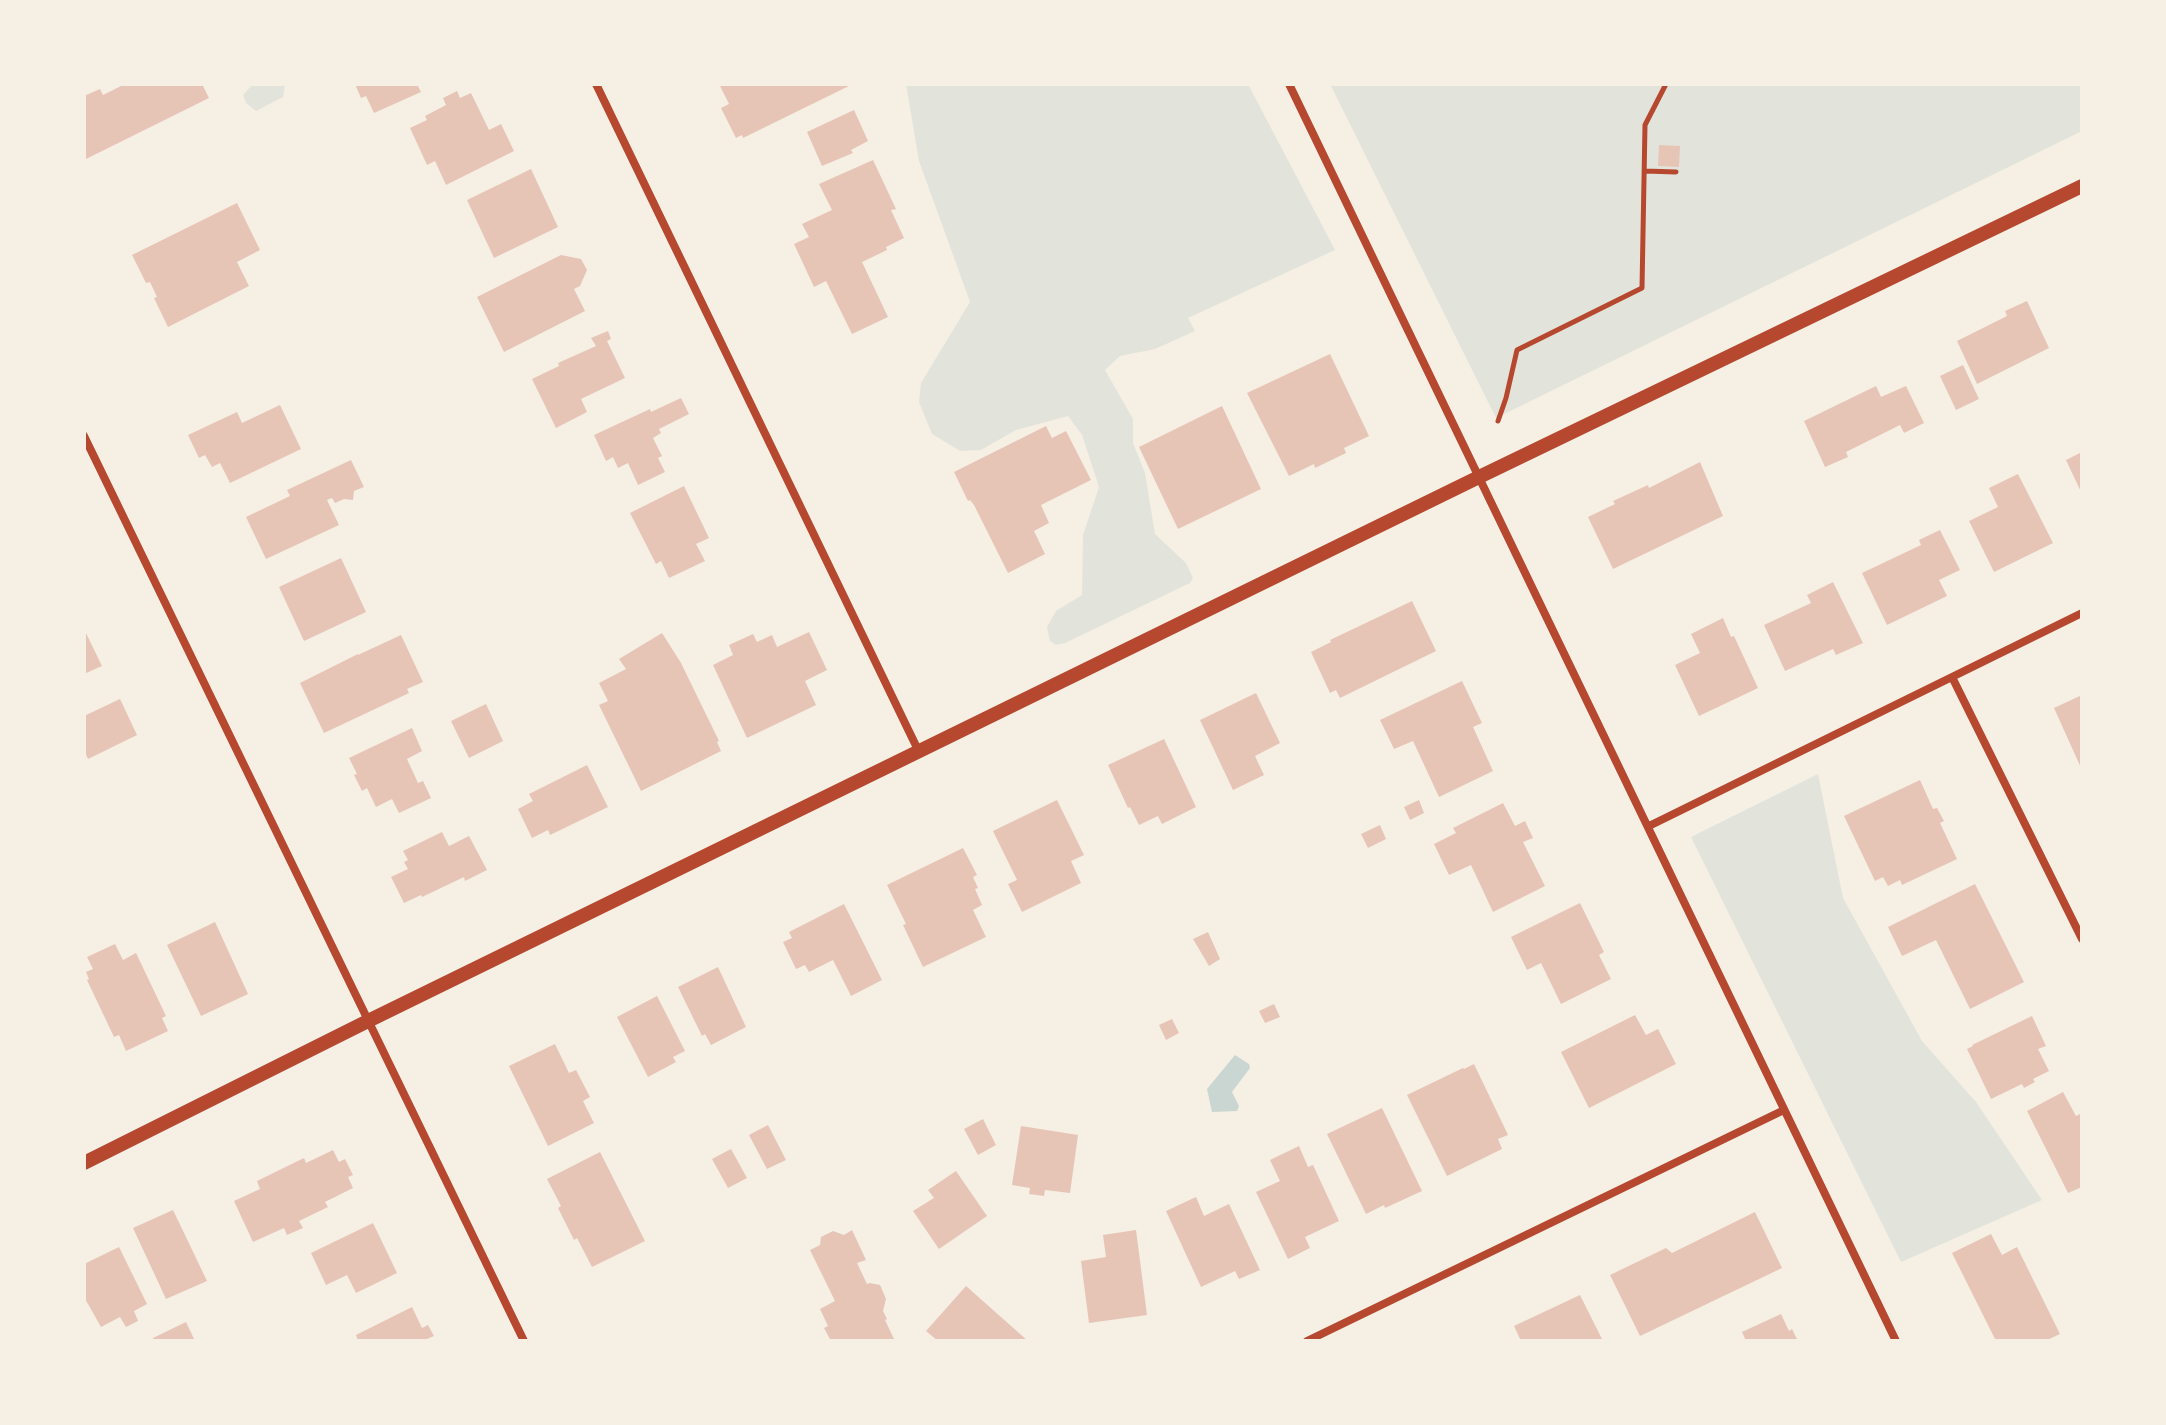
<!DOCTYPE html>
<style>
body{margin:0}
#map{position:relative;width:2166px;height:1425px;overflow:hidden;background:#f6efe4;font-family:Spectral,serif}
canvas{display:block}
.frame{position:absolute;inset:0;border:86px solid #f6efe4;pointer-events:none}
</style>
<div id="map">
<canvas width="2166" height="1425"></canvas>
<div class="frame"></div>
</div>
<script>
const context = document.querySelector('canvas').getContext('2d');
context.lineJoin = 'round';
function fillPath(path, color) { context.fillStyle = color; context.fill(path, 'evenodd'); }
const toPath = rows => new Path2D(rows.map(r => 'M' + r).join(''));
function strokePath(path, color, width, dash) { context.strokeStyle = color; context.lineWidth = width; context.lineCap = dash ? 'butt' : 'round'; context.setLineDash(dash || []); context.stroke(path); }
fillPath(toPath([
 [253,84,285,84,283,97,256,111,246,103,243,95],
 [906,84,1248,84,1335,250,1188,318,1195,331,1155,349,1120,356,1105,370,1133,419,1133,443,1145,473,1155,534,1186,563,1193,578,1190,583,1065,643,1056,645,1050,641,1047,627,1056,611,1082,595,1083,535,1099,487,1082,435,1068,416,1016,430,981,450,960,451,932,434,919,402,921,383,970,302,919,161],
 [1330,84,2082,84,2082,131,1496,418],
 [1818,774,1843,898,1922,1041,1976,1102,2042,1200,1901,1262,1691,837]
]), '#e2e4dc');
fillPath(toPath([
 [1235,1055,1249,1064,1250,1068,1232,1092,1239,1106,1237,1111,1212,1112,1207,1089]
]), '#c9d6d2');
fillPath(toPath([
 [125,84,202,84,209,98,84,160,84,96,100,89,103,95],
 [355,84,417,84,421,92,374,113,366,96,361,98],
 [719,84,853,84,743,138,742,135,736,138,721,108,729,104],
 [457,91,460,98,471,93,489,130,501,124,514,151,446,185,435,161,427,165,410,128,427,120,425,116,446,105,443,98],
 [854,110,868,141,851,150,853,153,822,166,807,132],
 [1659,145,1680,146,1679,167,1658,166],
 [873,160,896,209,891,210,904,238,886,247,887,250,862,262,888,317,852,334,826,281,814,287,794,244,809,237,802,224,832,210,819,184],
 [531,169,558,227,494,258,467,200],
 [237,203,260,250,237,262,249,286,168,327,154,298,157,297,150,282,146,283,132,255],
 [561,255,581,259,587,270,580,286,574,289,585,311,504,352,477,297],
 [2027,301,2049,348,1977,384,1957,341,2007,316,2005,311],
 [608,331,611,339,607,341,625,378,581,399,587,412,556,428,532,379,559,366,558,363,596,346,591,338],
 [1330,354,1369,436,1344,448,1346,453,1315,468,1314,464,1289,476,1247,393],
 [1963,365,1979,399,1956,410,1940,376],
 [1876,386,1881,397,1906,386,1924,423,1904,433,1900,425,1846,452,1848,457,1825,467,1804,421],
 [681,398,689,414,659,429,661,433,653,438,662,456,658,458,665,472,638,485,628,463,618,468,613,457,606,461,594,435,650,409,651,412],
 [280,405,301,449,230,483,220,463,212,467,205,455,199,458,188,435,237,412,242,423],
 [1222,406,1261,489,1178,529,1139,447],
 [1046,426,1052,438,1066,431,1091,480,1041,505,1049,523,1034,531,1045,554,1008,573,974,505,970,500,968,501,954,472],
 [2082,452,2082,494,2066,460],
 [351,460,364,487,354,491,353,500,344,499,335,503,332,498,327,500,339,525,266,559,246,517,290,496,287,490],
 [1700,462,1723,516,1613,569,1588,517,1615,504,1613,501,1648,485,1649,488],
 [2018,474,2053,543,1994,572,1969,521,1998,507,1989,488],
 [684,486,709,538,696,544,705,561,669,578,661,561,656,564,630,513],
 [1940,530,1960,570,1939,580,1947,596,1887,625,1862,573,1921,545,1919,540],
 [341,558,366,612,304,641,279,587],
 [1833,582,1863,643,1836,655,1833,649,1785,671,1764,625,1811,603,1807,595],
 [1412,601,1436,651,1340,698,1336,690,1330,693,1311,652,1331,642,1330,640],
 [1723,618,1731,637,1734,636,1758,688,1699,716,1675,665,1700,653,1691,634],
 [84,629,102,666,84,674],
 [809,632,827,670,805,681,816,705,747,738,713,665,733,655,729,645,753,634,757,642,772,635,777,647],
 [662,633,681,663,719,741,717,742,721,751,641,791,599,705,608,701,599,683,626,669,619,659],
 [401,635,423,682,407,689,409,693,324,733,300,683,358,654,358,655],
 [1462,681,1482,723,1473,727,1493,771,1439,797,1413,741,1394,749,1380,720],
 [1256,693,1280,743,1255,756,1264,775,1233,790,1200,720],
 [2082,695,2082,770,2054,708],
 [120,699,137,735,88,759,84,750,84,716],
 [486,704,503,741,469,758,451,721],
 [412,728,422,751,407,759,418,783,423,781,431,798,399,813,392,799,376,807,367,788,362,791,354,775,357,774,349,758],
 [1164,739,1196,807,1162,824,1158,816,1139,825,1130,807,1128,808,1108,765],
 [587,765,608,807,550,835,548,830,532,838,518,809,533,801,529,794],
 [1920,780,1933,809,1937,808,1944,821,1940,823,1957,859,1902,885,1900,880,1888,886,1883,877,1875,881,1844,816],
 [1057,800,1084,855,1071,861,1081,883,1022,912,1008,884,1017,880,993,831],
 [1419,800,1424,813,1410,820,1404,807],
 [1503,803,1515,826,1525,821,1533,838,1523,842,1545,886,1493,912,1471,865,1449,875,1434,844,1456,833,1453,828],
 [1380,825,1386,839,1368,848,1361,834],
 [442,832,449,846,469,836,487,870,465,881,464,877,422,897,421,895,404,903,391,877,408,869,404,862,408,860,403,851],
 [963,848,977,875,973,877,978,888,975,889,982,905,973,910,986,937,923,967,903,925,906,924,887,885],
 [1975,884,2024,982,1970,1009,1936,940,1902,956,1888,927],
 [1580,903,1604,952,1599,955,1611,979,1561,1004,1541,963,1527,970,1511,937],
 [844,904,882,980,851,996,833,960,809,972,805,965,796,969,783,942,792,938,789,932],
 [215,922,248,994,201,1016,167,945],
 [1208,932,1220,959,1209,966,1193,939],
 [115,944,123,960,136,953,166,1016,162,1018,168,1031,126,1051,119,1035,114,1037,87,980,89,979,86,972,93,969,87,957],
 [718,967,746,1027,711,1045,705,1034,702,1036,678,987],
 [657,996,685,1051,673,1057,676,1062,648,1077,617,1017],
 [1274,1004,1280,1017,1265,1023,1259,1011],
 [1635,1015,1646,1035,1658,1029,1676,1064,1589,1108,1561,1052],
 [2032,1016,2046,1046,2038,1049,2049,1071,2033,1079,2035,1082,2024,1088,2022,1084,1991,1099,1967,1049,1973,1046,1972,1045],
 [1172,1019,1179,1033,1166,1040,1159,1025],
 [555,1044,569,1073,576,1070,590,1097,583,1101,594,1123,548,1146,509,1066],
 [1474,1064,1508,1135,1498,1139,1502,1149,1447,1176,1407,1095,1463,1068,1464,1069],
 [2063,1092,2076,1116,2082,1113,2082,1187,2068,1193,2027,1111],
 [1382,1108,1422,1191,1385,1208,1384,1205,1366,1214,1327,1134],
 [983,1119,996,1145,978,1155,964,1129],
 [768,1125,786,1160,767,1169,749,1135],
 [1021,1126,1078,1135,1070,1193,1045,1190,1044,1196,1029,1194,1030,1188,1012,1185],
 [1299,1146,1308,1167,1313,1165,1339,1221,1305,1237,1310,1248,1288,1259,1256,1192,1280,1181,1270,1160],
 [731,1149,747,1178,728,1188,712,1159],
 [333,1150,339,1162,345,1159,353,1175,348,1177,353,1188,325,1202,328,1207,299,1221,303,1228,287,1235,284,1228,253,1242,234,1201,260,1189,257,1181,304,1158,306,1163],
 [600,1152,645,1241,592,1267,577,1238,574,1240,558,1208,561,1206,547,1179],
 [956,1171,987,1216,939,1249,913,1211,934,1198,928,1190],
 [1196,1197,1204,1216,1229,1204,1260,1270,1239,1279,1235,1271,1201,1287,1166,1211],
 [173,1210,207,1281,166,1299,133,1228],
 [1755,1212,1782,1268,1640,1336,1610,1275,1666,1248,1672,1253],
 [373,1223,397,1273,356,1293,347,1275,326,1285,311,1253],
 [852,1230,866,1260,857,1263,867,1284,870,1283,880,1285,886,1299,883,1311,887,1319,885,1320,895,1341,831,1341,824,1328,828,1326,820,1309,835,1301,810,1250,820,1245,821,1237,833,1231,844,1235],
 [1136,1230,1147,1315,1089,1323,1081,1261,1106,1257,1103,1235],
 [1991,1234,2002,1255,2017,1247,2060,1334,2045,1341,1996,1341,1952,1253],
 [119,1247,147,1304,134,1311,138,1321,126,1327,120,1317,101,1327,84,1297,84,1264],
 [966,1286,1028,1341,938,1341,926,1331],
 [1580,1295,1603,1341,1521,1341,1514,1326],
 [412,1307,422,1328,428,1325,434,1336,427,1339,428,1341,358,1341,356,1335],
 [1781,1314,1789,1331,1792,1329,1798,1341,1746,1341,1742,1332],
 [186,1322,195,1341,154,1341,153,1338]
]), '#e6c5b7');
strokePath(toPath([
 [1645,171,1676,172],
 [1498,421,1506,398,1517,350,1642,288,1645,125,1666,84]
]), '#b5482f', 5);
strokePath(toPath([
 [596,84,919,752],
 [1289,84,1896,1341],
 [84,436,524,1341],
 [2082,613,1952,677,2082,939],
 [1649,826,1952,677],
 [1307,1341,1784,1110]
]), '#b5482f', 8);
strokePath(toPath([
 [84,1163,368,1021,1479,477,2082,186]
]), '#b5482f', 14);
</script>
